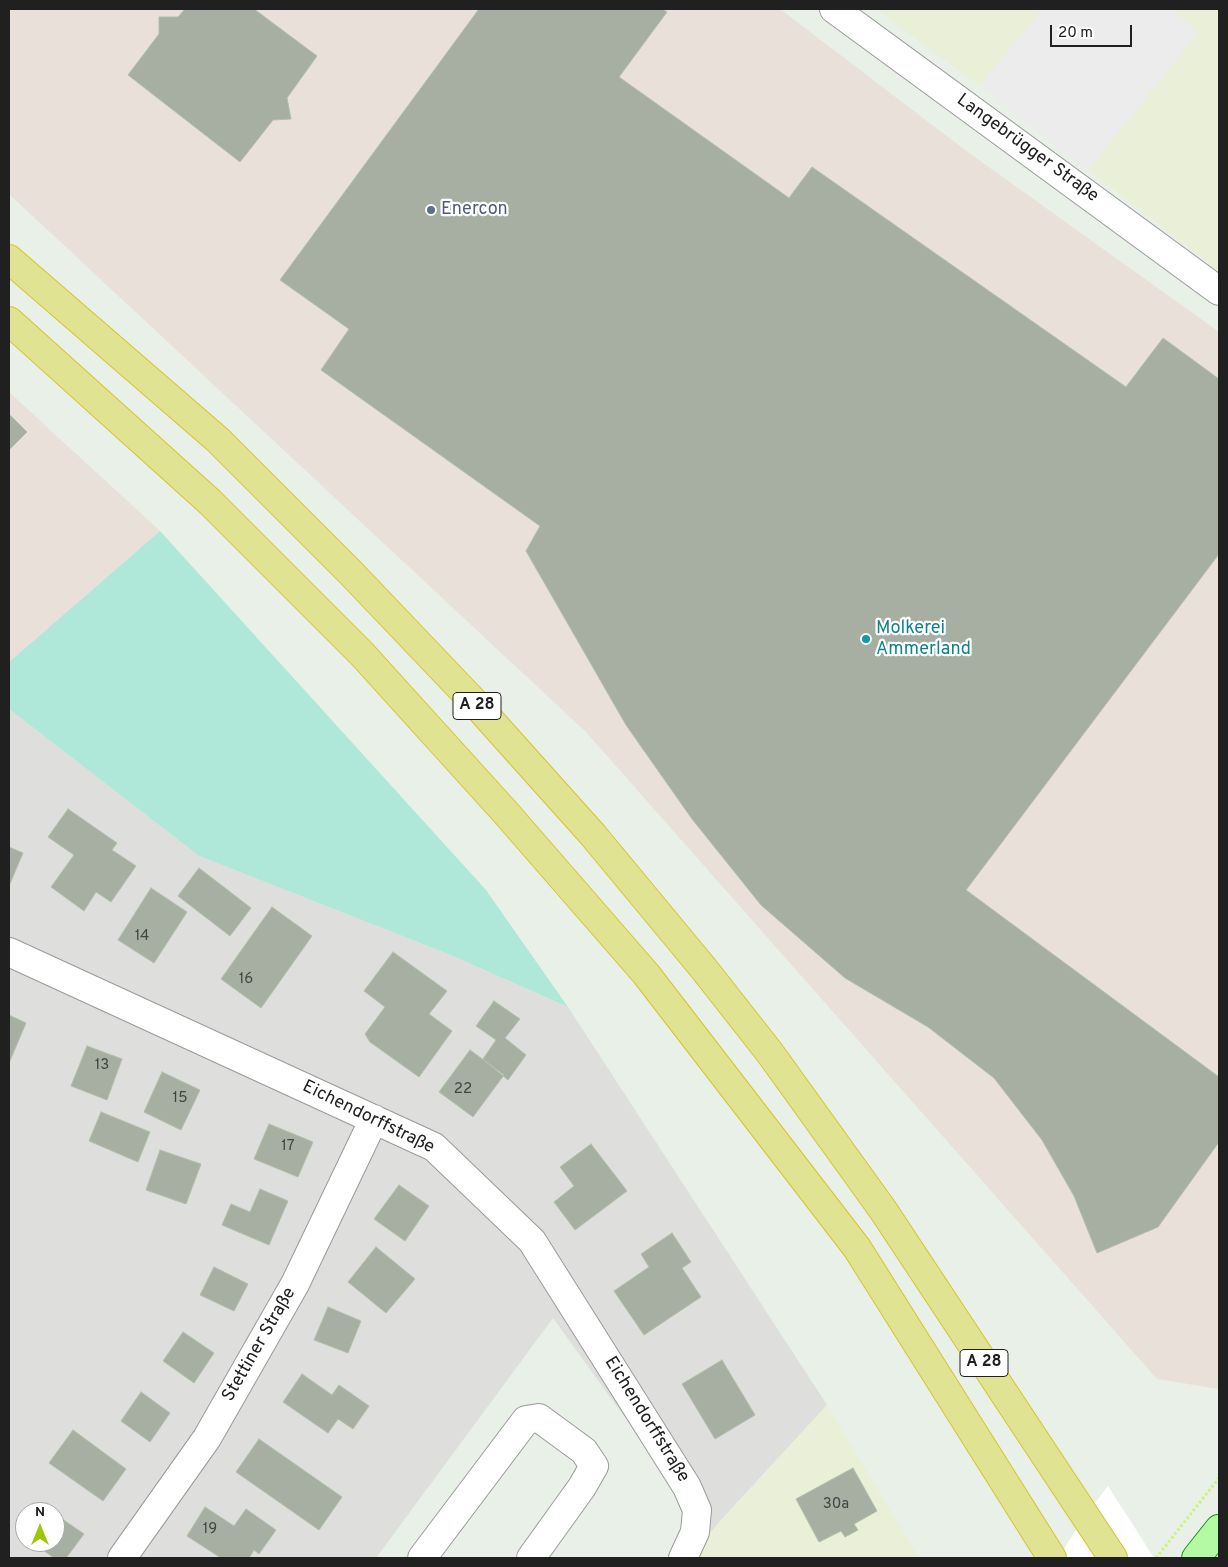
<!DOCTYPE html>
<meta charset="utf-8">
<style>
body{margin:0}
#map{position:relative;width:1228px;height:1567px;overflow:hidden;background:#e8f0e7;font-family:Overpass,sans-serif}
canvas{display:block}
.frame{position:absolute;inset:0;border:10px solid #202020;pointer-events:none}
.north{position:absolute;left:15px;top:1502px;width:50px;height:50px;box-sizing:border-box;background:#fff;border:1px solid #a6a6a6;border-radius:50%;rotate:0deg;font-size:14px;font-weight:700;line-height:20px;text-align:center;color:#202020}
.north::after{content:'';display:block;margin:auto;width:18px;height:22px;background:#9bc807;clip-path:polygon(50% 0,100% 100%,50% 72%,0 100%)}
.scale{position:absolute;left:1050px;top:25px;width:82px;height:22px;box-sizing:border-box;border:2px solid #202020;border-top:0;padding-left:6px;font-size:15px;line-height:18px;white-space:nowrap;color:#202020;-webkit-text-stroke:4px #fff;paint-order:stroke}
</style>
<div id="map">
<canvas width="1228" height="1567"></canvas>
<div class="frame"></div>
<div class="north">N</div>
<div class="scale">20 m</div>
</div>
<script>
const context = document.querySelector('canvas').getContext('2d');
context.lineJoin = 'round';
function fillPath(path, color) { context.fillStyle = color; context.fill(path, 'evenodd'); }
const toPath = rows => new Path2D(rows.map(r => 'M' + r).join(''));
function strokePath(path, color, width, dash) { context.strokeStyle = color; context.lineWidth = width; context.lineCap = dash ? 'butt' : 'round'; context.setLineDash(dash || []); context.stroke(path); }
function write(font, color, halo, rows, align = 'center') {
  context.font = font + ' Overpass,sans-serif'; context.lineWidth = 4.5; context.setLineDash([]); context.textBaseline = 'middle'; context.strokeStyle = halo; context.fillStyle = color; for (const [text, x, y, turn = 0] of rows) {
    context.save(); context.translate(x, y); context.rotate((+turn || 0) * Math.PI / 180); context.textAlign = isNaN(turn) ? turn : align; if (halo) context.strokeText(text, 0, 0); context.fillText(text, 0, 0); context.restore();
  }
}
fillPath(toPath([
 [9,709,199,856,448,954,568,1007,827,1405,709,1534,553,1318,376,1558,9,1558],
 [25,1512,55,1512,55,1542,25,1542]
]), '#dededd');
fillPath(toPath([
 [876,9,1219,9,1219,271,980,86],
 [827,1405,919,1558,691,1558,719,1522]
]), '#e9f0d7');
fillPath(toPath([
 [9,9,780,9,965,150,1219,332,1219,1389,1157,1379,586,732,9,194],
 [9,392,160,531,9,662]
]), '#e9e0d9');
fillPath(toPath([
 [160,531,486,890,568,1007,448,954,199,856,9,709,9,662]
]), '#afe8d9');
fillPath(toPath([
 [1042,9,1171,9,1199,32,1087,171,980,86]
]), '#ececec');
fillPath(toPath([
 [1108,1486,1154,1558,1058,1558,1085,1516]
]), '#fff');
const building = toPath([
 [185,9,254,9,317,56,287,98,291,119,273,120,240,162,128,75,159,34,159,17,178,17,185,9],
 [479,9,662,9,667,12,619,77,789,198,812,167,1126,387,1163,338,1219,379,1219,554,966,890,1219,1077,1219,1142,1158,1227,1097,1253,1074,1196,1042,1140,994,1078,928,1027,845,978,761,905,692,819,626,725,526,551,540,526,321,370,349,329,280,280,479,9],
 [9,414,27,432,9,450,9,414],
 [68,809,117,843,112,850,136,866,111,902,96,892,84,911,51,887,74,855,48,837,68,809],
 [9,847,23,853,9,886,9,847],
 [199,868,251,908,230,936,178,896,199,868],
 [151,888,187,912,154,963,118,940,151,888],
 [272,907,312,936,261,1008,221,979,272,907],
 [393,952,447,991,429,1014,452,1031,419,1077,370,1042,365,1034,385,1007,364,991,393,952],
 [494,1001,520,1019,505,1038,526,1055,508,1080,483,1059,496,1040,476,1026,494,1001],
 [9,1015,26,1023,9,1063,9,1015],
 [87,1046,122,1059,107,1100,71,1086,87,1046],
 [470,1050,504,1075,473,1117,439,1092,470,1050],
 [162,1072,200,1090,181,1130,144,1112,162,1072],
 [101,1112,150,1132,138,1162,89,1141,101,1112],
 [269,1124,313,1142,298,1177,254,1159,269,1124],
 [591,1144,627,1191,575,1230,554,1202,574,1186,560,1167,591,1144],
 [160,1150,201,1164,186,1204,146,1190,160,1150],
 [399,1185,429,1206,405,1241,374,1219,399,1185],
 [260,1189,288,1201,269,1245,222,1225,231,1204,250,1212,260,1189],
 [672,1233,691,1262,682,1268,701,1297,644,1335,614,1291,649,1267,641,1254,672,1233],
 [376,1247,415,1279,386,1313,348,1282,376,1247],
 [214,1267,248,1284,234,1311,200,1295,214,1267],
 [328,1307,361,1321,348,1353,314,1340,328,1307],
 [183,1332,214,1353,194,1383,163,1361,183,1332],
 [722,1360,755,1415,715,1439,682,1384,722,1360],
 [302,1374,332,1395,339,1385,369,1406,353,1429,338,1419,328,1433,283,1402,302,1374],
 [141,1392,170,1413,150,1442,121,1421,141,1392],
 [73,1430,126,1469,103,1501,49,1463,73,1430],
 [259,1439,342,1497,319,1530,236,1472,259,1439],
 [853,1468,877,1511,854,1524,858,1530,845,1537,841,1531,819,1542,796,1499,853,1468],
 [205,1507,234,1526,246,1509,276,1530,259,1554,254,1550,249,1558,221,1558,187,1536,205,1507],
 [55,1514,84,1534,66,1558,54,1558,32,1542,55,1542,55,1514]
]);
fillPath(building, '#a6afa2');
strokePath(building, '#b1c1a9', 1);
const minor = toPath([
 [834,9,1219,291],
 [9,952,434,1147,532,1241,687,1487,697,1510,695,1532,683,1558],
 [122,1558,207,1438,295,1284,374,1119],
 [422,1558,526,1420,539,1418,584,1451,594,1466,582,1487,531,1558]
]);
const major = toPath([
 [1196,1558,1219,1529]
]);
const highway = toPath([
 [9,259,218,440,351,573,473,701,593,835,704,969,770,1053,883,1210,1113,1558],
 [9,321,210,502,362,654,506,813,646,974,857,1248,1052,1558]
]);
strokePath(minor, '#9a9a9a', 30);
strokePath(major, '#139606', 30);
strokePath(highway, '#d5c32d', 30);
strokePath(toPath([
 [1156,1558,1219,1478]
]), '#c9f573', 3, [2.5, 2.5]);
strokePath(minor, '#fff', 28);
strokePath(major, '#b4f9a3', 28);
strokePath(highway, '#e0e492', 28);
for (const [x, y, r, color] of [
 [431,210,5,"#5c6f8a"],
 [866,639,5,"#0f9aa8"]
]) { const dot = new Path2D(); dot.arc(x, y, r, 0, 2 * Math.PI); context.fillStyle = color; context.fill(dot); strokePath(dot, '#fff', 2); }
write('15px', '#424440', null, [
 ["14",142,937],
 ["16",246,980],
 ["13",102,1066],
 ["22",463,1090],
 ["15",180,1099],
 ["17",288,1147],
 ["30a",836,1505],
 ["19",210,1530]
]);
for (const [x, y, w] of [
 [477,706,48],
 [984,1363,48]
]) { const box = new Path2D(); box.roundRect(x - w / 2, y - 13.5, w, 27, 4); context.fillStyle = '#fff'; context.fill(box); strokePath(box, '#202020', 1); }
write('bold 16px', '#202020', null, [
 ["A 28",477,706],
 ["A 28",984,1363]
]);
write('18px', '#202020', '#fff', [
 ["Langebrügger Straße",1027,149,36],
 ["Eichendorffstraße",368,1118,26],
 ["Stettiner Straße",260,1345,-60],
 ["Eichendorffstraße",646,1420,58]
]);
write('18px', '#4e5e75', '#fff', [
 ["Enercon",441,210]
], 'left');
write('18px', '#0d838f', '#fff', [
 ["Molkerei",876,629],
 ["Ammerland",876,650]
], 'left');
</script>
